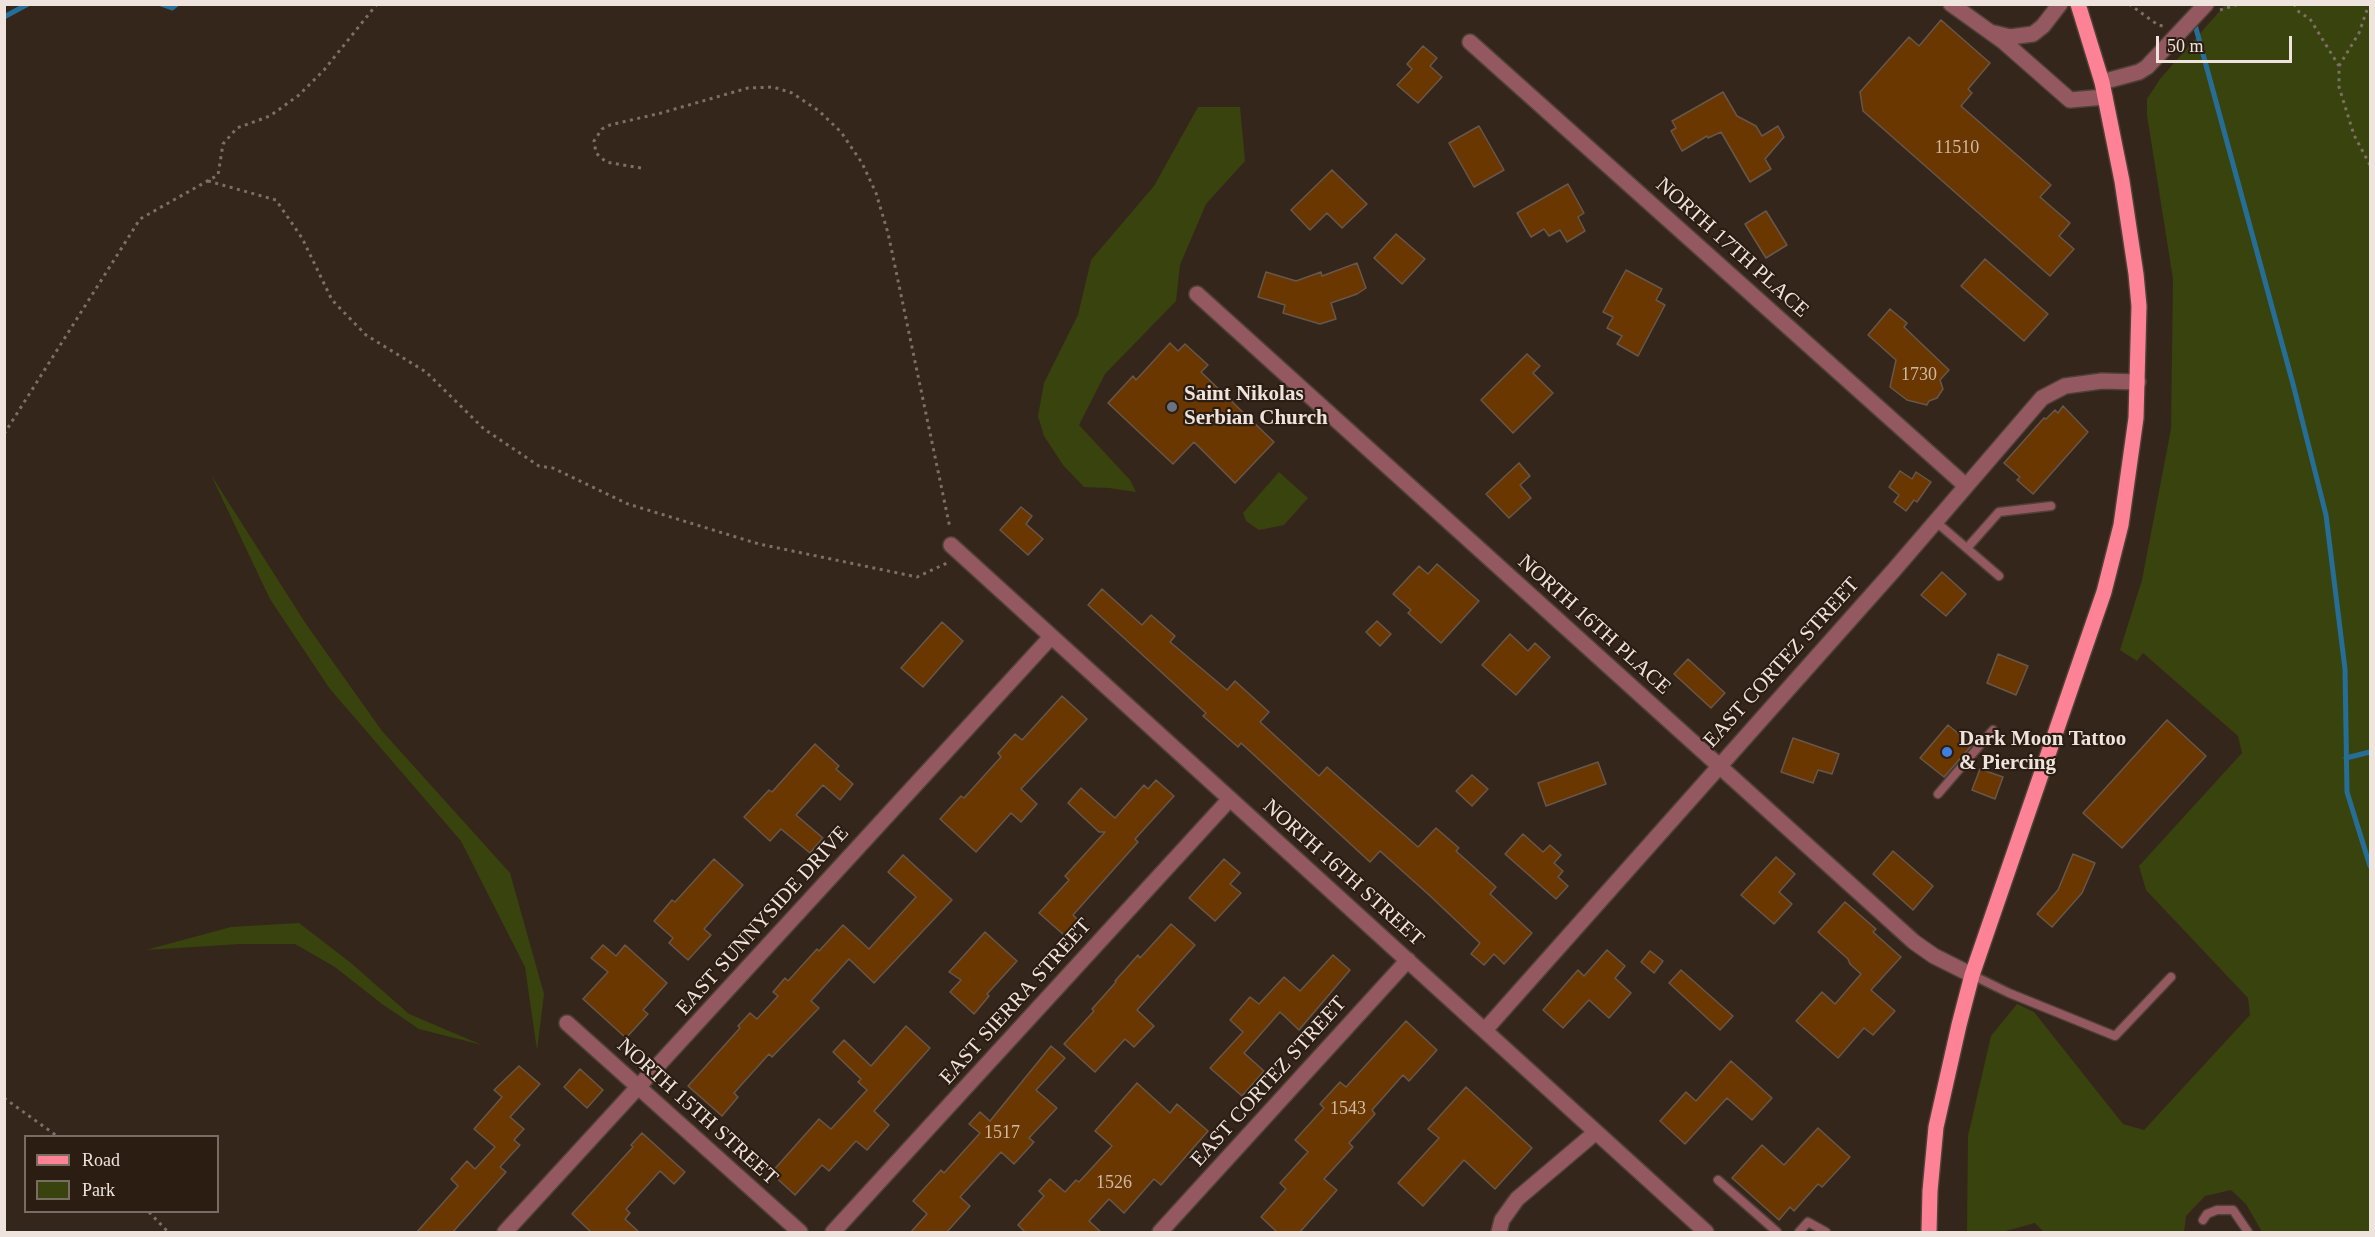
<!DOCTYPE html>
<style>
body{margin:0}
#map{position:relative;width:2375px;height:1237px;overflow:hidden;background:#35261b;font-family:Georgia,serif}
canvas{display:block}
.frame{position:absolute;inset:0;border:6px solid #eee4dd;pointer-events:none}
.legend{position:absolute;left:24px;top:1135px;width:195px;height:78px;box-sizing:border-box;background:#2b1d12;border:2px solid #796d63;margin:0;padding:8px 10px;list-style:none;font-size:18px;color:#eee4dd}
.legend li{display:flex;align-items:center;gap:12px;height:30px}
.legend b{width:30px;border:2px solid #796d63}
.scale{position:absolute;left:2156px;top:36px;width:136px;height:27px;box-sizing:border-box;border:3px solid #eee4dd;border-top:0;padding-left:8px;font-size:18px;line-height:21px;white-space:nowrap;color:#eee4dd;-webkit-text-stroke:4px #2b1d12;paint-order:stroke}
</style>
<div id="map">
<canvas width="2375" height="1237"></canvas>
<div class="frame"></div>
<ul class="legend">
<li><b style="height:8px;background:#fe8296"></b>Road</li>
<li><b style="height:16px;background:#39430d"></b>Park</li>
</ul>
<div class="scale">50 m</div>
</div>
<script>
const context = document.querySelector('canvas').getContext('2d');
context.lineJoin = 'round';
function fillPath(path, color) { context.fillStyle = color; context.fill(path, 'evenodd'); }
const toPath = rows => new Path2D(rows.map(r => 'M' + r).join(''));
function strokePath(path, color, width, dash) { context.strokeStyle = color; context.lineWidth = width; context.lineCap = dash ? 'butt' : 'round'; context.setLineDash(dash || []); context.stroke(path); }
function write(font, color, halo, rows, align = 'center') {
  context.font = font + ' Georgia,serif'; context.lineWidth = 4.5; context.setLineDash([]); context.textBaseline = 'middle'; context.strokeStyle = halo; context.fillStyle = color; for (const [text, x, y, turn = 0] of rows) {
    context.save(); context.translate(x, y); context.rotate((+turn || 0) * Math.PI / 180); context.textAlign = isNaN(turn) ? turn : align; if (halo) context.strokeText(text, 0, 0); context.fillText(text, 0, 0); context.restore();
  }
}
fillPath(toPath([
 [2225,5,2370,5,2370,1232,2262,1232,2246,1204,2231,1190,2205,1196,2186,1216,2184,1232,2044,1232,2035,1223,2002,1232,1967,1232,1968,1136,1991,1036,2017,1004,2034,1012,2123,1124,2144,1130,2250,1015,2248,998,2146,890,2139,866,2242,753,2238,736,2143,653,2137,661,2120,650,2142,580,2171,429,2173,279,2147,115,2147,99,2160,79],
 [1198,107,1240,107,1245,161,1206,204,1180,265,1176,301,1105,374,1079,425,1130,480,1136,492,1109,488,1084,487,1063,465,1044,436,1038,416,1044,383,1078,315,1091,260,1154,186],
 [1279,472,1308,498,1284,525,1259,530,1246,521,1243,513],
 [211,475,306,624,382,731,510,873,544,994,537,1050,525,967,461,841,330,689,270,599],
 [299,923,351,963,409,1014,482,1045,419,1029,382,1004,335,967,295,944,240,944,146,950,231,927]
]), '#39430d');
strokePath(toPath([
 [161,4,172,8,177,4],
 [4,17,28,4],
 [2194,21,2293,384,2326,515,2345,669,2347,792,2370,866],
 [2346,758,2370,752]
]), '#266e96', 5);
const building = toPath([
 [1941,20,1990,63,1968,89,1972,93,1961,106,2051,185,2040,197,2070,223,2059,236,2074,249,2050,276,1863,111,1860,92,1909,37,1919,46,1941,20],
 [1423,46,1437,58,1430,66,1442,77,1418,103,1397,85,1412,69,1407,64,1423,46],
 [1723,92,1737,116,1756,126,1762,136,1778,126,1784,137,1765,159,1771,169,1750,182,1721,132,1708,138,1707,136,1682,151,1671,131,1676,128,1672,121,1723,92],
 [1479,126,1504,170,1474,187,1449,143,1479,126],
 [1332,170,1367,204,1342,228,1327,213,1310,230,1291,210,1332,170],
 [1568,184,1584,213,1578,217,1585,231,1567,242,1560,230,1549,236,1544,229,1531,237,1517,213,1568,184],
 [1766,211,1787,245,1766,258,1745,224,1766,211],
 [1396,234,1425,259,1402,284,1374,258,1396,234],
 [1985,259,2048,314,2024,341,1961,286,1985,259],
 [1357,263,1366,288,1357,294,1331,303,1336,319,1320,324,1283,313,1285,305,1258,297,1266,272,1296,281,1321,272,1322,276,1357,263],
 [1626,270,1662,289,1656,300,1665,305,1638,356,1617,344,1622,336,1607,328,1613,317,1603,312,1626,270],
 [1890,309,1907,323,1904,327,1949,370,1940,380,1943,389,1937,398,1929,401,1927,405,1907,400,1890,387,1896,360,1868,335,1890,309],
 [1170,343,1178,351,1185,344,1208,365,1201,372,1274,442,1235,483,1194,442,1173,464,1108,403,1133,376,1136,380,1170,343],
 [1527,354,1540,366,1533,373,1553,393,1513,433,1481,400,1527,354],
 [2063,406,2088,432,2033,494,2017,480,2020,477,2004,463,2044,418,2046,419,2055,410,2058,413,2063,406],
 [1519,463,1530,476,1520,485,1531,498,1509,518,1486,494,1519,463],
 [1900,471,1912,479,1916,472,1931,482,1917,502,1914,500,1906,511,1894,502,1899,495,1889,487,1900,471],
 [1021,507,1032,516,1026,524,1043,539,1028,555,1000,530,1021,507],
 [1437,564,1479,601,1441,643,1408,613,1411,610,1393,594,1419,566,1428,574,1437,564],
 [1942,572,1966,594,1946,616,1921,595,1942,572],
 [1102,589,1142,625,1151,615,1175,636,1170,642,1227,690,1235,681,1269,712,1260,722,1319,776,1327,767,1418,847,1436,828,1459,848,1456,851,1496,887,1490,894,1532,933,1504,964,1494,954,1484,965,1471,954,1480,943,1428,894,1380,851,1370,862,1241,743,1238,747,1203,716,1206,713,1088,605,1102,589],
 [1377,621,1391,634,1380,646,1366,632,1377,621],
 [942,622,963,641,923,687,901,668,942,622],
 [1510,634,1528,651,1535,643,1550,657,1516,695,1482,665,1510,634],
 [1998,654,2028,666,2016,695,1987,683,1998,654],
 [1688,659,1725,693,1711,708,1674,674,1688,659],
 [1062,696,1087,719,1021,789,1037,804,1021,822,1011,813,976,852,940,819,961,796,964,798,1001,757,998,753,1015,734,1022,740,1062,696],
 [2167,720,2206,756,2122,848,2083,813,2167,720],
 [1948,725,1972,745,1944,777,1920,758,1948,725],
 [1793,738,1839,754,1832,774,1818,770,1813,783,1781,772,1793,738],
 [815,744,839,766,836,769,853,784,840,800,823,785,796,815,823,838,810,853,781,829,770,841,744,817,769,790,772,792,815,744],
 [1598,762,1606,784,1546,806,1538,783,1598,762],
 [1980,769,2003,777,1995,799,1972,790,1980,769],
 [1472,775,1488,789,1472,806,1456,791,1472,775],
 [1156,780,1174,796,1135,839,1138,842,1073,915,1078,920,1064,935,1039,913,1069,880,1065,876,1105,832,1099,832,1068,803,1081,788,1115,818,1144,785,1148,789,1156,780],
 [1523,834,1543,852,1550,845,1561,855,1554,863,1563,871,1558,877,1568,886,1556,899,1505,854,1523,834],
 [1893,851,1933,886,1913,910,1873,874,1893,851],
 [2073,854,2095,863,2082,893,2052,927,2037,914,2058,890,2073,854],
 [903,855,952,900,874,983,849,959,811,1001,819,1008,772,1057,769,1054,734,1093,738,1097,722,1116,688,1086,740,1028,738,1026,750,1013,757,1019,778,996,773,992,785,978,788,981,817,949,819,951,843,925,869,949,916,897,888,872,903,855],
 [1776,857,1795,874,1779,892,1792,904,1774,924,1741,895,1776,857],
 [714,859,743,885,704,929,711,935,688,960,669,943,673,938,654,921,672,900,675,902,714,859],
 [1224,859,1240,873,1230,884,1241,893,1215,921,1189,898,1224,859],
 [1845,902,1876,929,1873,932,1901,957,1871,990,1895,1011,1873,1035,1864,1028,1838,1058,1796,1021,1822,992,1835,1004,1861,974,1850,964,1848,959,1818,932,1845,902],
 [1171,924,1195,945,1137,1010,1154,1026,1134,1047,1125,1039,1095,1072,1064,1044,1094,1011,1092,1009,1116,982,1115,981,1138,955,1140,958,1171,924],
 [985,932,1017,961,987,994,989,996,974,1014,950,992,961,980,949,972,985,932],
 [603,945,616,956,625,945,667,983,643,1010,648,1014,626,1038,583,999,608,972,591,958,603,945],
 [1607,950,1625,966,1615,978,1631,993,1609,1018,1589,1000,1563,1028,1543,1010,1578,970,1584,976,1607,950],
 [1650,951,1663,961,1654,973,1641,962,1650,951],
 [1333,955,1350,970,1299,1030,1280,1012,1244,1053,1264,1071,1242,1096,1210,1068,1243,1032,1230,1020,1250,997,1259,1004,1284,977,1300,991,1333,955],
 [1681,970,1733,1016,1720,1030,1669,983,1681,970],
 [1406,1021,1437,1050,1409,1081,1403,1075,1372,1110,1375,1114,1349,1143,1353,1147,1324,1179,1337,1190,1299,1233,1278,1233,1261,1217,1286,1189,1280,1183,1308,1152,1295,1140,1324,1108,1320,1104,1340,1082,1346,1087,1406,1021],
 [906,1026,930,1048,874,1111,889,1125,867,1150,856,1141,829,1171,822,1165,795,1195,771,1173,819,1119,831,1129,867,1090,858,1082,861,1079,833,1052,844,1040,871,1066,906,1026],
 [1051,1046,1065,1058,1036,1090,1057,1108,1029,1138,1034,1142,1014,1164,1001,1152,960,1197,970,1206,946,1233,910,1233,927,1214,913,1201,941,1170,944,1173,980,1133,969,1124,980,1112,990,1121,1051,1046],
 [1731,1061,1772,1098,1752,1120,1727,1098,1685,1144,1660,1121,1686,1092,1696,1101,1731,1061],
 [519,1066,540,1084,510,1117,524,1129,514,1140,520,1145,500,1167,506,1172,452,1233,416,1233,458,1186,451,1179,467,1161,475,1169,495,1147,474,1129,502,1097,494,1090,519,1066],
 [580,1069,603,1090,587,1108,564,1087,580,1069],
 [1137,1083,1170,1113,1177,1104,1208,1131,1161,1185,1154,1179,1124,1213,1109,1199,1089,1221,1102,1233,1026,1233,1018,1225,1044,1196,1039,1191,1050,1179,1065,1192,1076,1180,1079,1182,1112,1146,1095,1131,1137,1083],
 [1466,1087,1532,1148,1495,1189,1464,1160,1423,1206,1398,1183,1439,1138,1428,1129,1466,1087],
 [1818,1128,1850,1157,1822,1187,1818,1184,1794,1211,1790,1207,1779,1220,1732,1178,1762,1145,1784,1165,1818,1128],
 [642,1133,685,1172,674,1184,660,1171,626,1209,630,1213,625,1219,640,1233,592,1233,572,1214,633,1147,631,1145,642,1133]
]);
fillPath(building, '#6b3700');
strokePath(building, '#67574b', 1.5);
const lane = toPath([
 [1935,521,1999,576],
 [1967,548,1999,512,2051,506],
 [1938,794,1993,730],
 [1972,975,2009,993,2115,1036,2171,977],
 [1718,1180,1777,1232],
 [2203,1220,2207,1214,2217,1210,2233,1210,2248,1232],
 [1799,1232,1808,1222,1826,1232]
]);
const street = toPath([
 [1951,4,2004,42,2070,100,2105,97],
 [1994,33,2010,37,2033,34,2043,26,2060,4],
 [1470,42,1966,486],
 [2102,82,2139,72,2147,67,2206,4],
 [1197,294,1914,942,1934,956,1972,975],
 [951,545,1706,1232],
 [567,1023,800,1232],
 [1485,1030,1894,570,2042,398,2065,386,2102,381,2138,382],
 [505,1232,1051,637],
 [833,1232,1229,800],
 [1160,1232,1408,960],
 [1499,1232,1502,1220,1517,1199,1596,1132]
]);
const primary = toPath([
 [1929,1232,1930,1191,1936,1127,1959,1025,1972,975,2104,592,2121,525,2136,418,2139,306,2136,274,2122,181,2102,82,2078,4]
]);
strokePath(lane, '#4f4136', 11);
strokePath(street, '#4f4136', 18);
strokePath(primary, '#4f4136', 18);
strokePath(toPath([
 [2129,4,2158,25,2163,26],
 [2294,4,2299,12,2310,19,2339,66,2339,87,2354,135,2370,165],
 [2220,10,2239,4],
 [2339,66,2359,33,2369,4],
 [641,168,606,162,596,153,594,141,602,129,610,125,661,113,748,88,773,87,792,93,819,111,841,132,862,163,876,193,888,233,950,528],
 [208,181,276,200,302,238,332,300,366,335,426,372,484,429,539,466,553,468,628,504,759,544,917,577,947,563],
 [4,434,140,219,218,175,223,144,237,128,270,116,299,95,324,70,377,4],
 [4,1098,57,1136],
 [149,1212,168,1232]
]), '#7c6f65', 3, [3, 4.5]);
strokePath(lane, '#945861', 8);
strokePath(street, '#945861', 15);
strokePath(primary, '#fe8296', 15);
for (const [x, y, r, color] of [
 [1172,407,6,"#6b7280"],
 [1947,752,6,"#3f7fe0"]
]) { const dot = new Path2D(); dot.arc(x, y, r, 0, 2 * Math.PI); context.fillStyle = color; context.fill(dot); strokePath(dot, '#2b1d12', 2); }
write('18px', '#cdb9a6', null, [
 ["11510",1957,148],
 ["1730",1919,375],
 ["1543",1348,1109],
 ["1517",1002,1133],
 ["1526",1114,1183]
]);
write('21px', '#eee4dd', '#2b1d12', [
 ["NORTH 17TH PLACE",1732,248,42],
 ["NORTH 16TH PLACE",1594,625,42],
 ["EAST CORTEZ STREET",1782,663,-48],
 ["NORTH 16TH STREET",1343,873,42],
 ["EAST SUNNYSIDE DRIVE",763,921,-48],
 ["EAST SIERRA STREET",1016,1002,-48],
 ["EAST CORTEZ STREET",1269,1082,-48],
 ["NORTH 15TH STREET",697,1112,42]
]);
write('bold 21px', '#eee4dd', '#2b1d12', [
 ["Saint Nikolas",1184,395],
 ["Serbian Church",1184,419],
 ["Dark Moon Tattoo",1959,740],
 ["& Piercing",1959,764]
], 'left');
</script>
